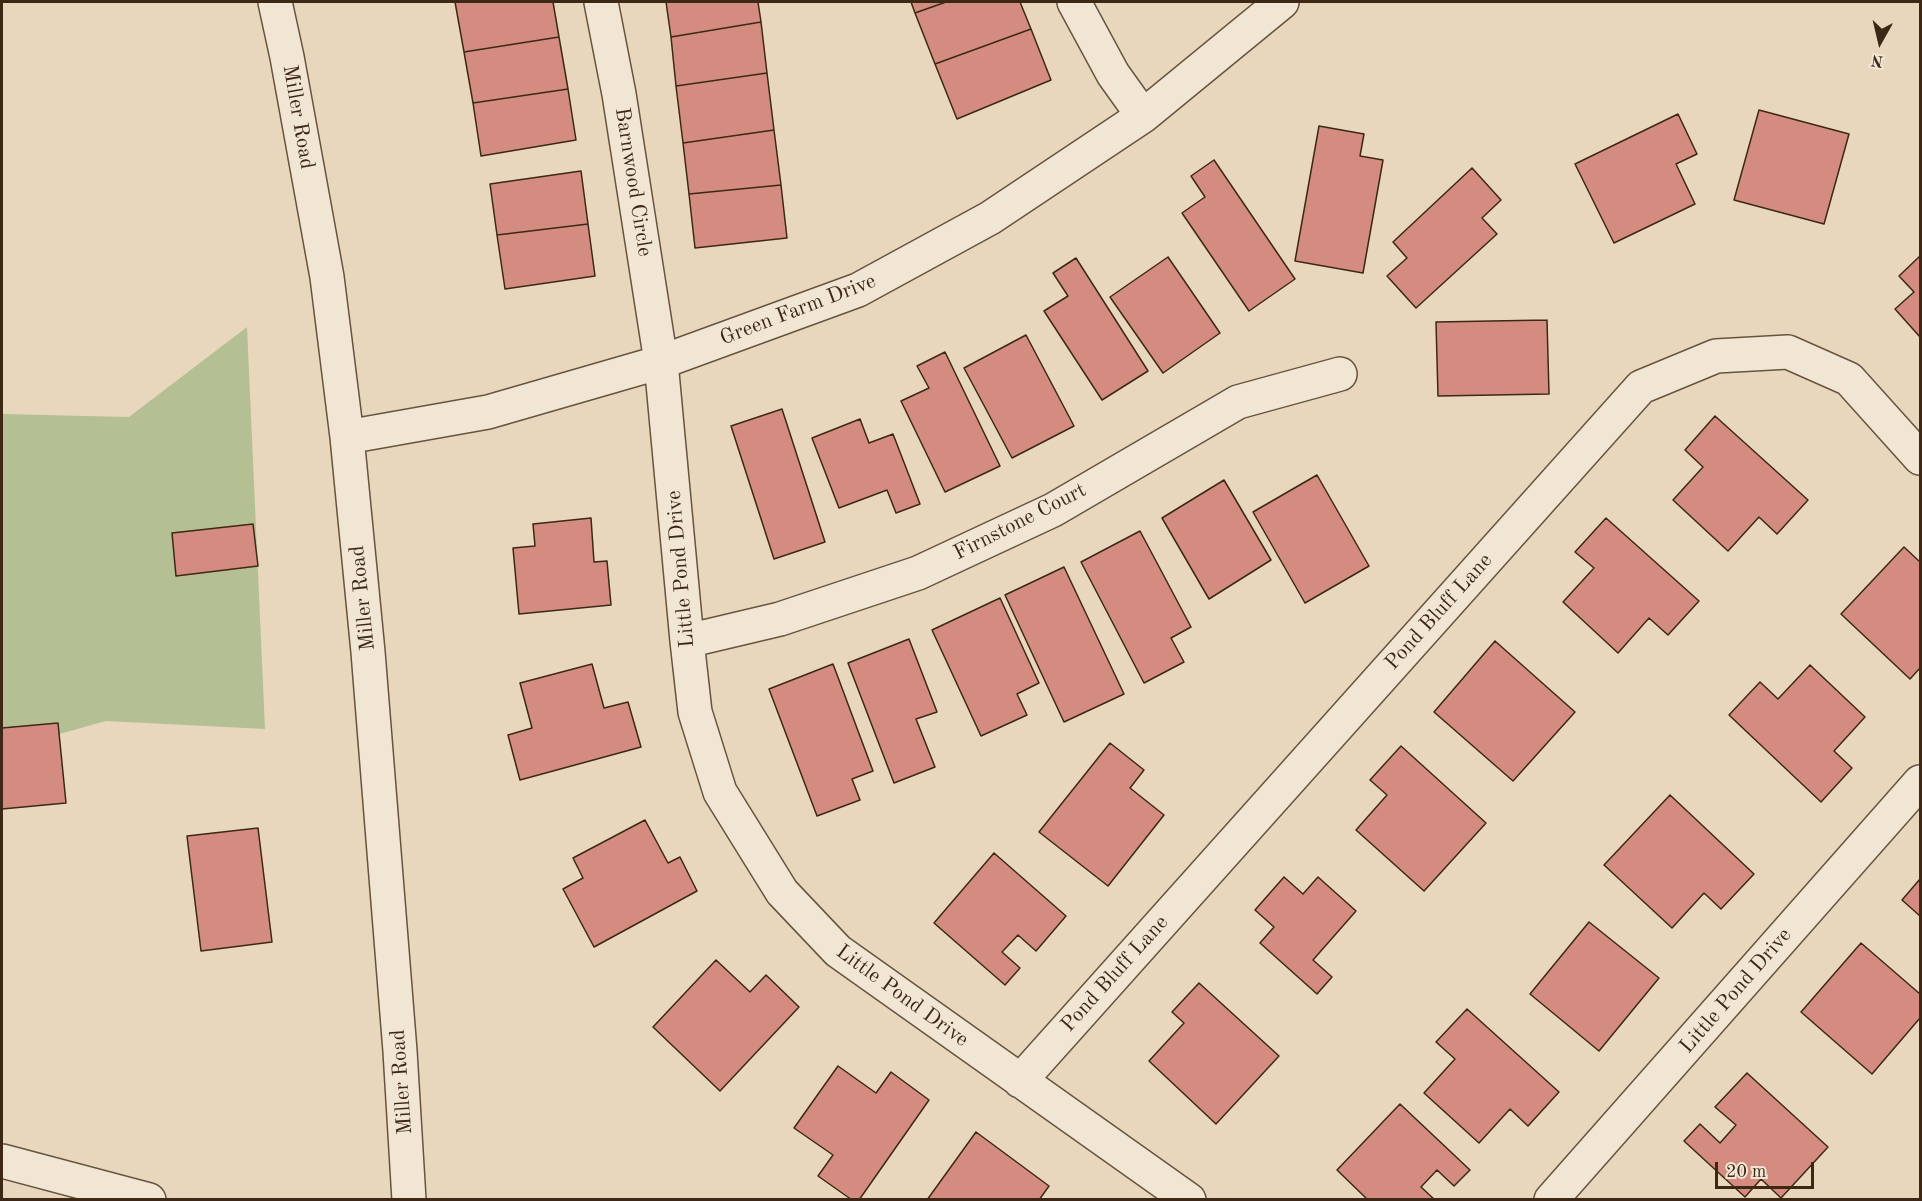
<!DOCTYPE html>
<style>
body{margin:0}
#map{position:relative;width:1922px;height:1201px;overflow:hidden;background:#e9d7bd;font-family:"Old Standard TT",serif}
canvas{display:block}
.frame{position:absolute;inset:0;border:3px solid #3c2815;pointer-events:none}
.north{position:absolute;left:1850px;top:12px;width:60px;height:60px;-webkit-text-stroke:4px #f1e5d4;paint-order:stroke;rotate:188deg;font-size:16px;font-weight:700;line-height:24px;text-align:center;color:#3c2815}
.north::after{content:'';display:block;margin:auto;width:21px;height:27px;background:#3c2815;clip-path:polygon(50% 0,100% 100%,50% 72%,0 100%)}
.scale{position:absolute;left:1715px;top:1162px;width:99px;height:27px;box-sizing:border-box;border:3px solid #3c2815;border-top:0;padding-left:8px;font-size:18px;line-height:21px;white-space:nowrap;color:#3c2815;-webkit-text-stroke:4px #f1e5d4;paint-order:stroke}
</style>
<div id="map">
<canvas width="1922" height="1201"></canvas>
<div class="frame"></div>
<div class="north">N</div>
<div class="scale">20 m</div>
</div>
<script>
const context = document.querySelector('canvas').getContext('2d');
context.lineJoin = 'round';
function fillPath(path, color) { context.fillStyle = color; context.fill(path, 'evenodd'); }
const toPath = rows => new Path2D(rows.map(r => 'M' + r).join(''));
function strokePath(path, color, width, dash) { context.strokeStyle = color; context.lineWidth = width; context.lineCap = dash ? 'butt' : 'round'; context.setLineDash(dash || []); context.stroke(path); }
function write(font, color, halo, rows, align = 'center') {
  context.font = font + ' "Old Standard TT",serif'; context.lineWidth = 5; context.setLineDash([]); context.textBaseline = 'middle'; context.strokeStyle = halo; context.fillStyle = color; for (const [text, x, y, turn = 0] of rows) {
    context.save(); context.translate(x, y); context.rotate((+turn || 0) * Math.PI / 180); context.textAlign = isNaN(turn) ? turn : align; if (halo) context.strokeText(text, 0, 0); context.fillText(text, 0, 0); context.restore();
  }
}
fillPath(toPath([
 [247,327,265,729,106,721,2,750,2,414,129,417]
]), '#b4bf93');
const building = toPath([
 [455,2,553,2,559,37,464,52,455,2],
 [666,2,758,2,761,22,671,37,666,2],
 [911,2,946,2,915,13,911,2],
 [946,2,1020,2,1031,29,935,64,915,13,946,2],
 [761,22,767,73,676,86,671,37,761,22],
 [1031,29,1051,80,957,119,935,64,1031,29],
 [559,37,568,89,473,103,464,52,559,37],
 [767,73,774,130,683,143,676,86,767,73],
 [568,89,576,140,481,156,473,103,568,89],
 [1759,110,1849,134,1824,224,1734,200,1759,110],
 [1678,114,1697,154,1676,164,1695,204,1614,243,1575,164,1678,114],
 [1319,126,1364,134,1360,156,1383,160,1363,273,1295,261,1319,126],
 [774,130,781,185,689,194,683,143,774,130],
 [1214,160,1295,279,1249,311,1182,213,1205,197,1191,176,1214,160],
 [1472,168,1501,200,1482,218,1497,234,1416,308,1387,276,1407,258,1393,242,1472,168],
 [581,171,588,224,497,235,490,184,581,171],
 [781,185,787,238,695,248,689,194,781,185],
 [588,224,595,276,505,289,497,235,588,224],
 [1920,256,1920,337,1895,309,1914,292,1899,276,1920,256],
 [1168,257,1220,333,1163,373,1110,297,1168,257],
 [1076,258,1148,371,1102,400,1044,311,1068,296,1053,273,1076,258],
 [1547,320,1549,394,1438,396,1436,322,1547,320],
 [1026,335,1074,426,1012,458,964,368,1026,335],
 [945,352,1000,466,945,492,901,401,929,388,917,366,945,352],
 [782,409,825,542,774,559,731,426,782,409],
 [1715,416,1808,500,1777,534,1759,517,1728,551,1673,500,1703,467,1685,450,1715,416],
 [860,419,869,443,893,434,920,504,896,513,887,490,839,508,812,438,860,419],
 [1317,475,1369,566,1305,603,1253,512,1317,475],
 [1224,480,1271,560,1209,599,1162,518,1224,480],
 [591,518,594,562,607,561,611,605,519,614,513,548,535,546,533,524,591,518],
 [1606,518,1699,601,1668,635,1649,618,1618,653,1563,602,1594,568,1575,552,1606,518],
 [253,524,258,566,176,576,172,533,253,524],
 [1140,531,1191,627,1171,638,1184,662,1144,683,1081,562,1140,531],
 [1904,547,1920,562,1920,668,1910,679,1841,614,1904,547],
 [1064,567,1124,694,1064,722,1005,595,1064,567],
 [1000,598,1039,683,1017,694,1027,715,981,736,932,630,1000,598],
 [909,639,937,712,916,719,935,767,894,783,848,663,909,639],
 [1495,641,1575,712,1513,781,1434,712,1495,641],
 [592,664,604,708,628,702,641,747,520,780,508,735,532,728,520,683,592,664],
 [833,664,873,771,852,779,860,800,817,816,769,689,833,664],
 [1810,665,1865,717,1834,751,1852,768,1821,802,1729,715,1760,682,1778,699,1810,665],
 [58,723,66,803,2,809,2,728,58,723],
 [1110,743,1144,770,1130,788,1164,815,1108,886,1039,832,1110,743],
 [1401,746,1486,823,1424,891,1356,830,1387,795,1370,780,1401,746],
 [1670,795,1754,874,1721,909,1704,893,1672,928,1604,865,1670,795],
 [645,820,668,863,680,857,697,891,594,947,563,889,583,878,573,858,645,820],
 [258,828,272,942,201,951,187,836,258,828],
 [994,853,1066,916,1036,951,1018,935,1002,952,1020,968,1005,985,934,923,994,853],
 [1284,877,1303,894,1318,877,1356,911,1313,960,1332,977,1317,994,1260,943,1274,927,1255,910,1284,877],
 [1920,879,1920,916,1902,900,1920,879],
 [1589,922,1659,978,1599,1051,1530,994,1589,922],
 [1861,943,1920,994,1920,1018,1872,1074,1801,1012,1861,943],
 [716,960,750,992,766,975,799,1007,720,1091,653,1027,716,960],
 [1199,983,1279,1056,1216,1124,1149,1061,1184,1023,1172,1012,1199,983],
 [1467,1009,1559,1092,1528,1126,1510,1109,1479,1143,1424,1093,1455,1059,1436,1042,1467,1009],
 [838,1066,876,1093,891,1072,929,1100,859,1200,852,1200,818,1176,833,1155,794,1128,838,1066],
 [1747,1073,1828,1147,1781,1198,1761,1179,1745,1197,1684,1141,1700,1124,1720,1143,1736,1125,1715,1107,1747,1073],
 [1400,1104,1470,1170,1454,1186,1437,1170,1421,1187,1435,1200,1368,1200,1337,1170,1400,1104],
 [976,1132,1049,1186,1039,1200,927,1200,976,1132]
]);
fillPath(building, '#d48c80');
strokePath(building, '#3c2815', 1.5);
const minor = toPath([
 [275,2,287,57,327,277,347,437,368,652,400,1051,409,1200],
 [601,2,619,94,661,362,687,641,695,712,720,792,782,892,838,951,1189,1200],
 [1074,2,1113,74,1143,116],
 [347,437,488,412,661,362,858,290,990,218,1143,116,1282,2],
 [687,641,780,619,918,573,1053,510,1238,402,1340,374],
 [1020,1081,1641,387,1716,356,1788,352,1849,379,1920,458],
 [2,1161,149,1200],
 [1551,1200,1920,782]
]);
strokePath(minor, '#67543f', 36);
strokePath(minor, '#f1e5d4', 33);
write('21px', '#3c2815', '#f1e5d4', [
 ["Miller Road",298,117,80],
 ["Barnwood Circle",633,182,81],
 ["Green Farm Drive",798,310,-21],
 ["Firnstone Court",1020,522,-27],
 ["Little Pond Drive",681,569,-95],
 ["Miller Road",363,598,-96],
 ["Pond Bluff Lane",1439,612,-48],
 ["Pond Bluff Lane",1115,974,-48],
 ["Little Pond Drive",1736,991,-49],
 ["Little Pond Drive",902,996,36],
 ["Miller Road",402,1082,-94]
]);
</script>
